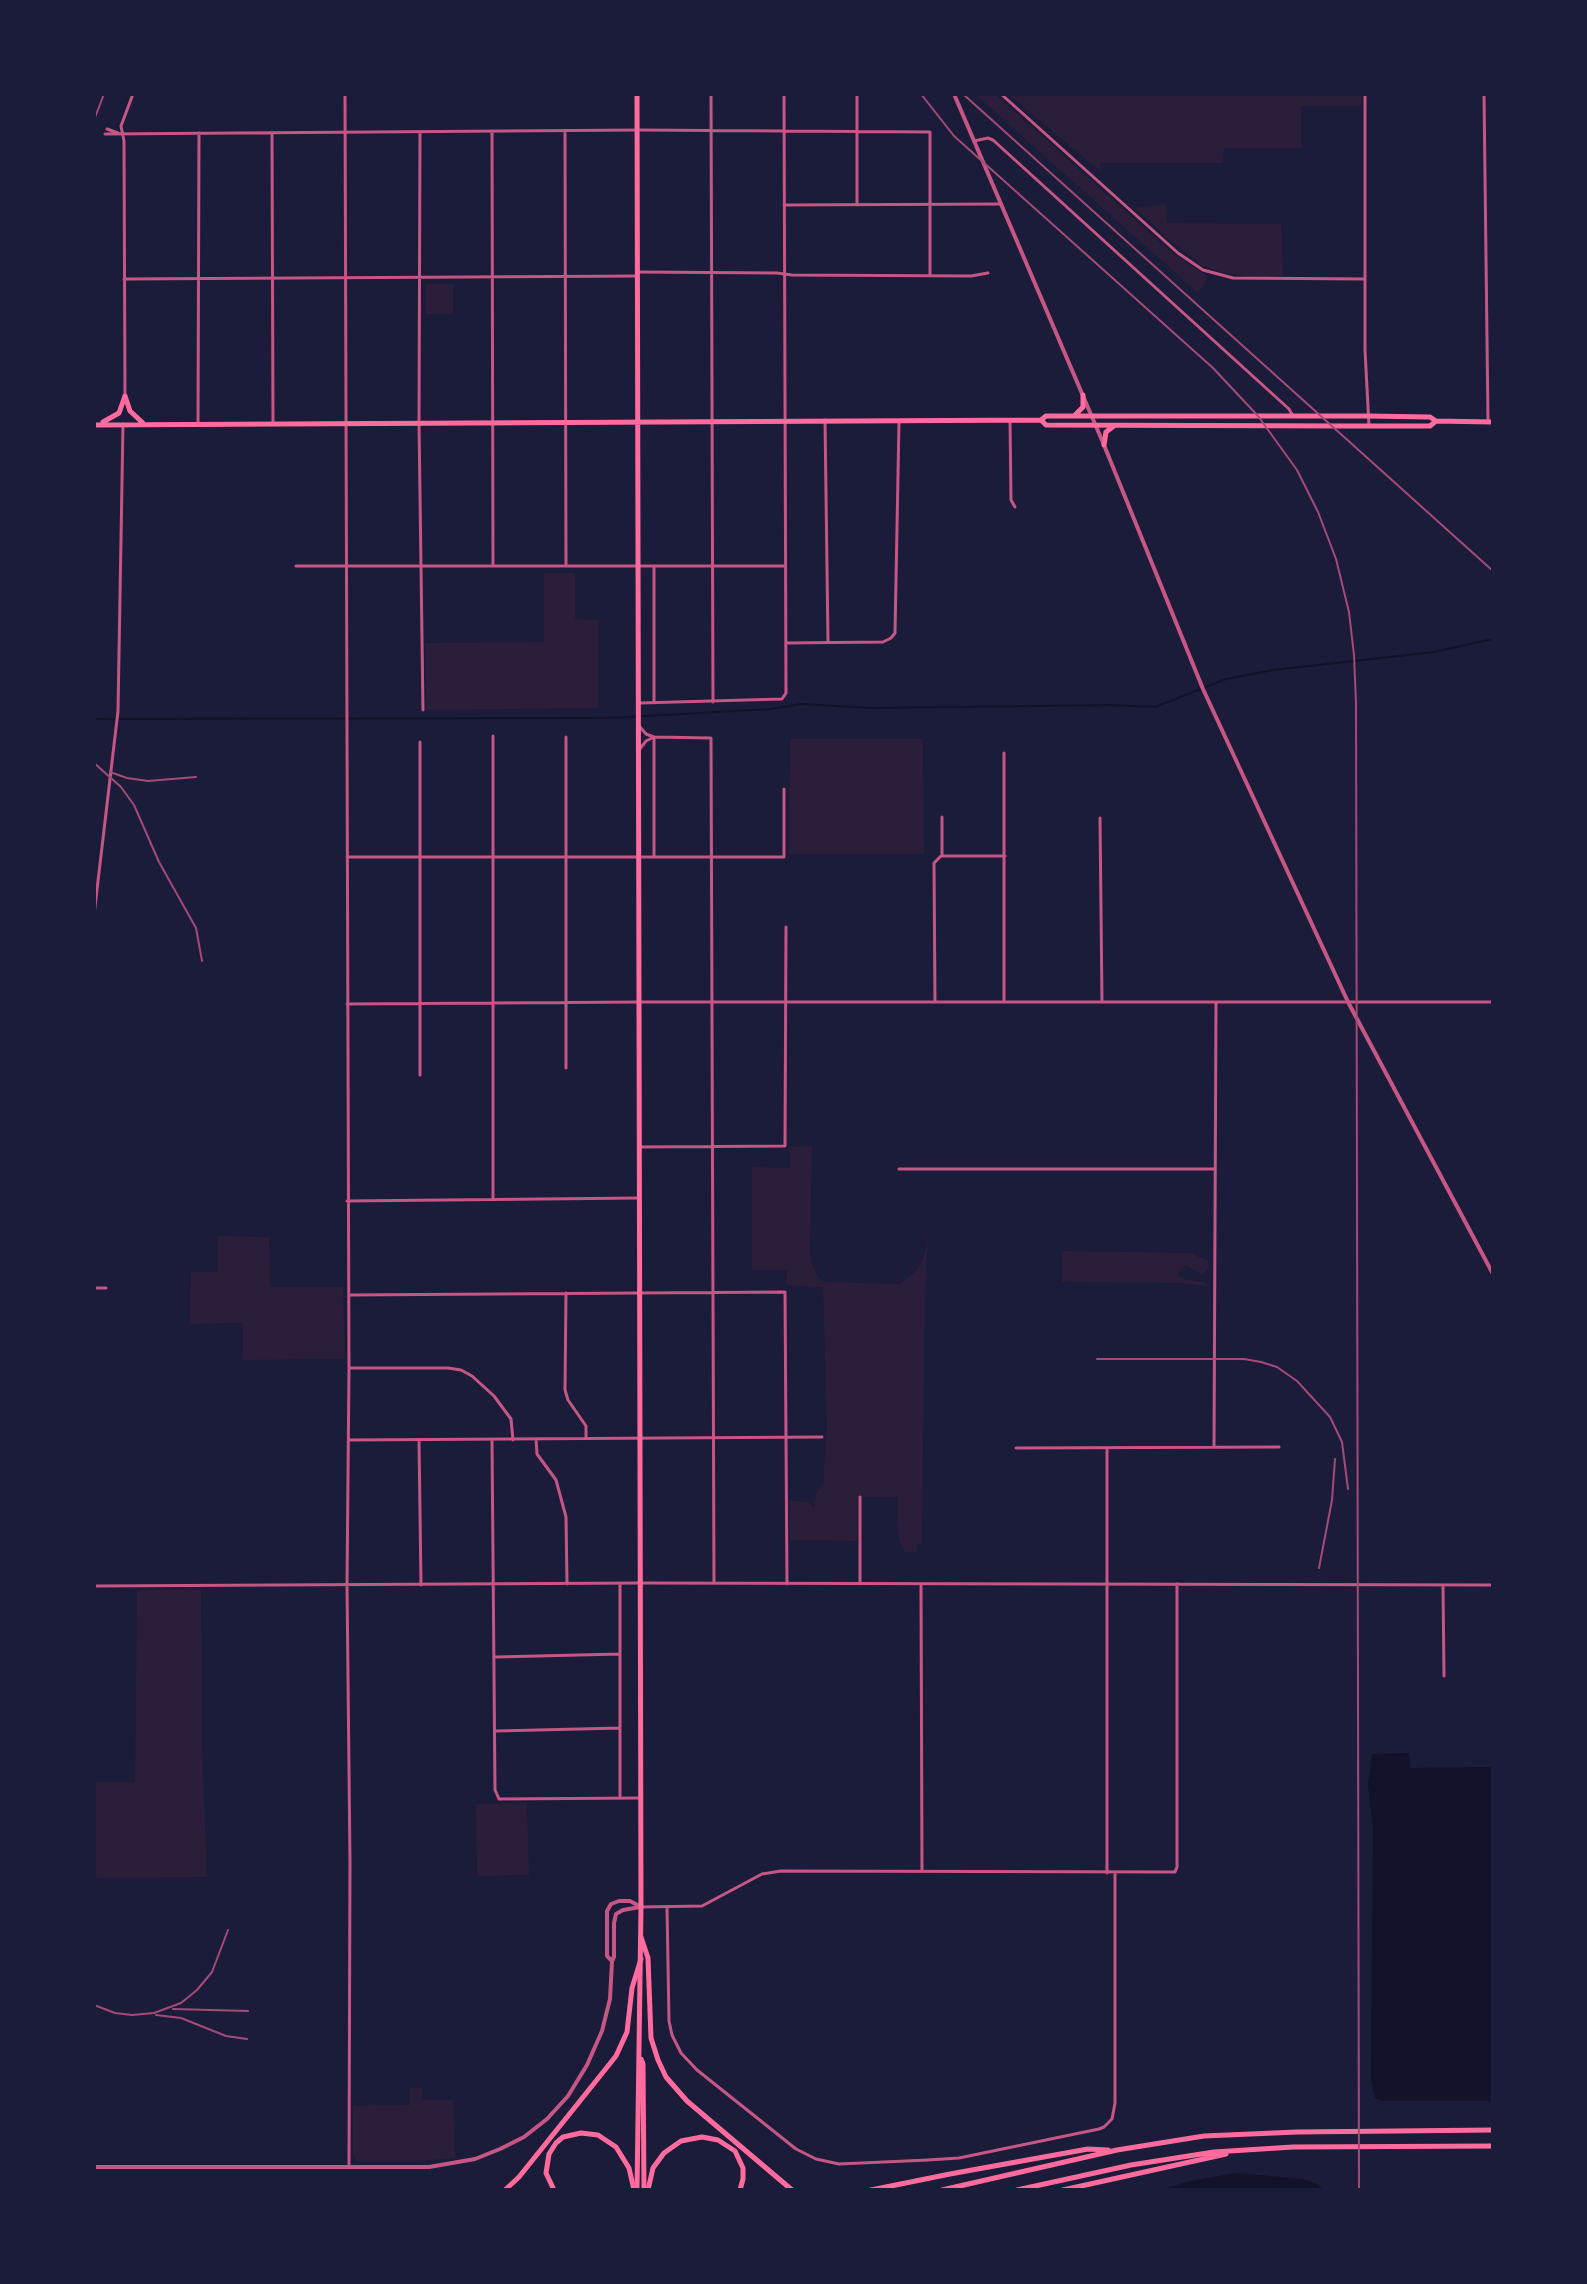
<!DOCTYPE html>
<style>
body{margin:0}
#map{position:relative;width:1587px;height:2284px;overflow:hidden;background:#1b1b3a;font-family:"Space Grotesk",sans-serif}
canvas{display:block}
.frame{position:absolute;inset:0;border:96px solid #1b1b3a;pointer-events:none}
</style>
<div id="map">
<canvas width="1587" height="2284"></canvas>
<div class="frame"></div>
</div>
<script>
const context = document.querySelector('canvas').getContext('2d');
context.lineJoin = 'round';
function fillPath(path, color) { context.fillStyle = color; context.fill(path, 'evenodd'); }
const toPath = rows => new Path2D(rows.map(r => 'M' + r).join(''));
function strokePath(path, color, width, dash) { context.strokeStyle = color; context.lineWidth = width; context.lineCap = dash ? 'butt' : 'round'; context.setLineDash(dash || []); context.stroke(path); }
fillPath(toPath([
 [975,94,995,94,1172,253,1208,277,1198,293],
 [1361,94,1361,106,1301,106,1301,148,1224,148,1223,163,1100,163,1100,171,1009,95],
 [1165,204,1167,223,1281,224,1283,276,1248,276,1220,272,1201,265,1168,239,1135,208],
 [426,284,453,284,453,314,426,314],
 [544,573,575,573,575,619,599,620,598,708,426,710,425,643,544,642],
 [790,739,923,739,924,854,789,854],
 [812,1146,810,1253,813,1267,819,1278,825,1282,900,1284,915,1272,923,1259,928,1239,925,1289,922,1543,917,1544,916,1552,905,1552,899,1541,897,1497,858,1497,857,1541,790,1540,789,1500,808,1502,814,1508,816,1494,823,1484,827,1426,823,1287,787,1285,787,1270,752,1270,752,1167,791,1168,789,1147],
 [218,1236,269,1237,270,1287,343,1287,345,1359,243,1360,243,1323,190,1324,191,1272,217,1272],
 [1062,1251,1193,1253,1198,1257,1208,1260,1208,1268,1202,1275,1187,1265,1180,1269,1178,1276,1184,1279,1204,1282,1207,1286,1178,1283,1062,1282],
 [137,1590,201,1590,202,1747,207,1877,94,1878,94,1782,135,1782],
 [527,1803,529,1875,477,1876,476,1804],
 [410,2088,422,2088,423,2100,453,2100,455,2158,420,2161,357,2161,353,2155,353,2106,410,2105]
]), '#2a1e3b');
fillPath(toPath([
 [1409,1753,1410,1768,1493,1767,1493,2101,1382,2101,1375,2098,1371,2078,1373,1827,1368,1784,1372,1754],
 [1236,2173,1304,2179,1319,2185,1324,2190,1161,2190,1190,2181]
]), '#12122b');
strokePath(toPath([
 [94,719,608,718,771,709,801,704,870,708,1112,705,1155,707,1226,679,1273,670,1434,652,1493,639]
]), '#12122b', 2);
strokePath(toPath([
 [345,94,349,1368,347,1585,350,1862,349,2166],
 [711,94,713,702],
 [857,94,857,205],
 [1001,94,1178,253,1203,270,1233,278,1365,279],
 [1365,94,1365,350,1369,426],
 [1484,94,1488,421],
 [107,129,118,133],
 [565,131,566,566],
 [420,132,419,423,423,710],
 [492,132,493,566],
 [272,133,273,424],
 [105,134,638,130,930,132,930,276],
 [974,141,988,138,993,140,1289,409,1293,416],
 [784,205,1001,204],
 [638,272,777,273,792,275,971,276,988,273],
 [124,279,637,276],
 [125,396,124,141,121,126,133,94],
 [825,420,828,642],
 [1010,420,1011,500,1015,507],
 [198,424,199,133],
 [296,566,784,566],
 [654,567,654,703],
 [786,643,883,642,891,638,895,633,899,422],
 [640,703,782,699,786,693,784,94],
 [640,727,646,734,654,737,711,738,714,1583],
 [493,736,493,1199],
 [566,737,566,1068],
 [654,737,654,857],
 [639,750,646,741,654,737],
 [1004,753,1004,1002],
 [1100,818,1102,1002],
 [942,856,942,817],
 [347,857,784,857,784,789],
 [94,915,118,711,123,424],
 [935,1002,934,863,941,856,1005,856],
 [347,1004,639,1002,1493,1002],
 [420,1075,420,742],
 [639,1147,785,1146,786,927],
 [899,1169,1215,1169],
 [347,1201,639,1198],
 [94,1288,106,1288],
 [566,1293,565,1390,568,1400,586,1426,586,1438],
 [349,1295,785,1292,787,1584],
 [349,1368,448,1368,461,1370,472,1376,494,1396,511,1419,513,1440],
 [536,1439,537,1454,556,1480,566,1517,567,1584],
 [349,1440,822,1437],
 [419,1440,421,1585],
 [492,1440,495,1790,499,1799,639,1798],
 [1214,1447,1216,1002],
 [1016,1448,1279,1447],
 [1107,1448,1107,1873],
 [860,1584,860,1497],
 [921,1584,922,1871],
 [1443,1585,1444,1676],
 [94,1586,640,1583,1493,1585],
 [496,1657,620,1654],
 [496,1731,620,1728],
 [620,1796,620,1584],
 [641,1907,702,1906,762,1874,781,1871,1175,1872,1177,1867,1177,1584],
 [667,1907,669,2021,672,2035,681,2053,697,2070,796,2149,816,2159,839,2164,928,2160,959,2158,1099,2129,1104,2127,1112,2119,1115,2103,1115,1873]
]), '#c65784', 3);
strokePath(toPath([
 [954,94,1104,445,1203,689,1348,1002,1493,1274],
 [612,1961,614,1957,614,1923,616,1914,623,1910,640,1907],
 [94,2167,429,2167,475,2159,500,2149,524,2137,547,2119,568,2096,587,2065,602,2031,610,1999,612,1961,607,1956,607,1911,611,1904,619,1901,630,1901,641,1907]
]), '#c65784', 4);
strokePath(toPath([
 [637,94,641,1907,637,2190],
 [125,396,130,411,143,423],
 [1075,415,1083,407,1083,395],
 [1041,420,1046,425,1346,426,1430,426,1436,421,1493,422],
 [103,422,119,413,125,396],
 [94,425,1041,420,1046,416,1368,416,1430,417,1436,421],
 [1104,445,1106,432,1114,426],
 [641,2059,643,2064,644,2190]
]), '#ff6b9d', 5);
strokePath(toPath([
 [641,1937,648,1958,651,2038,658,2060,666,2077,687,2101,792,2190],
 [505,2190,519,2177,616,2056,627,2032,632,1988,641,1959],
 [554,2190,546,2173,549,2154,556,2143,563,2137,581,2133,598,2135,616,2147,629,2168,634,2190],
 [648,2190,653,2168,664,2153,681,2141,702,2137,718,2140,735,2151,743,2168,743,2179,740,2190],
 [871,2190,950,2174,1088,2149,1108,2150],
 [942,2190,1117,2150,1204,2136,1297,2132,1493,2130],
 [1017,2190,1131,2165,1214,2152,1293,2147,1493,2146],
 [1063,2190,1226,2154]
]), '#ff6b9d', 5);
strokePath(toPath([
 [921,94,954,136,1213,368,1258,416,1297,470,1318,512,1336,559,1349,612,1354,655,1356,703,1359,2190],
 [963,94,1493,571],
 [94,120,104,94],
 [94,763,121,787,134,805,159,862,196,928,202,961],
 [110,772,127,778,148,781,196,777],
 [1097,1359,1244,1359,1261,1362,1277,1367,1297,1381,1330,1417,1342,1442,1348,1489],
 [1319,1568,1332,1500,1335,1459],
 [94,2005,115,2013,132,2015,154,2013,181,2003,197,1990,212,1972,228,1930],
 [173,2009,248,2011],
 [156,2015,181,2018,226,2036,247,2039]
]), '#a44b75', 2);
</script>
